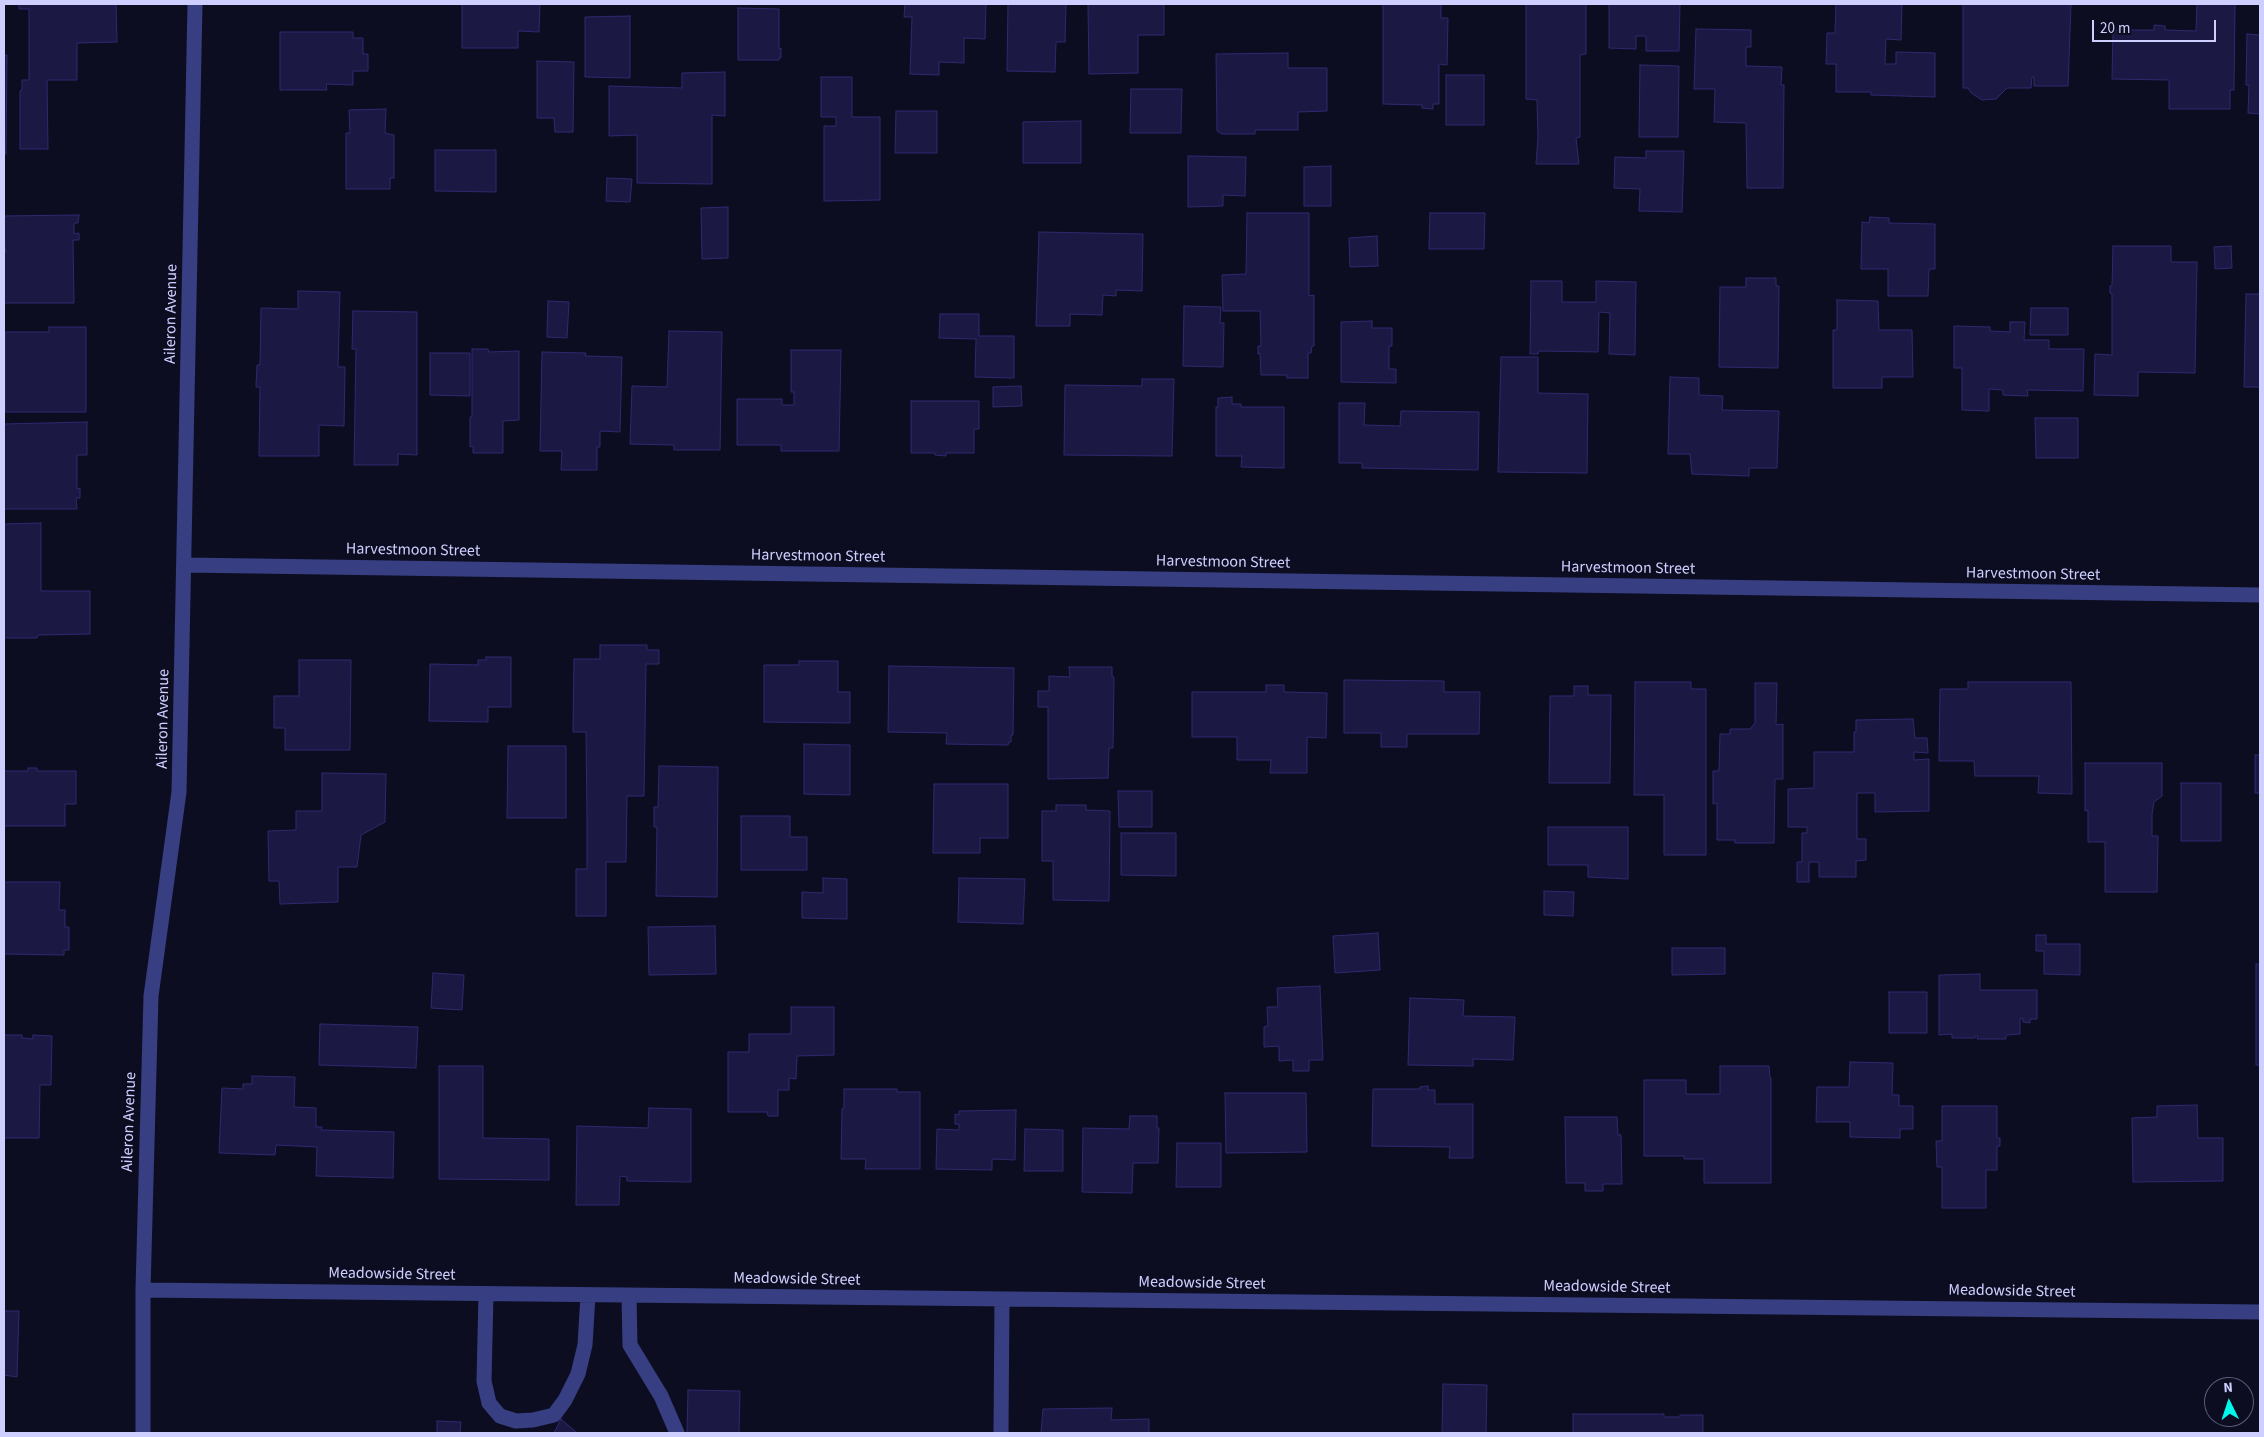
<!DOCTYPE html>
<style>
body{margin:0}
#map{position:relative;width:2264px;height:1437px;overflow:hidden;background:#0d0d22;font-family:"Source Sans 3",sans-serif}
canvas{display:block}
.frame{position:absolute;inset:0;border:5px solid #cecfff;pointer-events:none}
.north{position:absolute;left:2204px;top:1377px;width:50px;height:50px;box-sizing:border-box;background:#0d0d22;border:1px solid #5a5b7a;border-radius:50%;rotate:356deg;font-size:14px;font-weight:700;line-height:20px;text-align:center;color:#cecfff}
.north::after{content:'';display:block;margin:auto;width:18px;height:22px;background:#00f9ed;clip-path:polygon(50% 0,100% 100%,50% 72%,0 100%)}
.scale{position:absolute;left:2092px;top:20px;width:124px;height:22px;box-sizing:border-box;border:2px solid #cecfff;border-top:0;padding-left:6px;font-size:15px;line-height:18px;white-space:nowrap;color:#cecfff;-webkit-text-stroke:4px #0d0d22;paint-order:stroke}
</style>
<div id="map">
<canvas width="2264" height="1437"></canvas>
<div class="frame"></div>
<div class="north">N</div>
<div class="scale">20 m</div>
</div>
<script>
const context = document.querySelector('canvas').getContext('2d');
context.lineJoin = 'round';
function fillPath(path, color) { context.fillStyle = color; context.fill(path, 'evenodd'); }
const toPath = rows => new Path2D(rows.map(r => 'M' + r).join(''));
function strokePath(path, color, width, dash) { context.strokeStyle = color; context.lineWidth = width; context.lineCap = dash ? 'butt' : 'round'; context.setLineDash(dash || []); context.stroke(path); }
function write(font, color, halo, rows, align = 'center') {
  context.font = font + ' "Source Sans 3",sans-serif'; context.lineWidth = 4; context.setLineDash([]); context.textBaseline = 'middle'; context.strokeStyle = halo; context.fillStyle = color; for (const [text, x, y, turn = 0] of rows) {
    context.save(); context.translate(x, y); context.rotate((+turn || 0) * Math.PI / 180); context.textAlign = isNaN(turn) ? turn : align; if (halo) context.strokeText(text, 0, 0); context.fillText(text, 0, 0); context.restore();
  }
}
const building = toPath([
 [19,4,116,4,117,42,77,43,77,80,47,80,48,149,20,149,20,91,22,90,22,80,29,80,29,9,19,9,19,4],
 [462,4,540,4,539,32,518,31,518,48,462,48,462,4],
 [905,4,986,4,985,39,964,38,964,63,939,62,939,75,910,74,912,17,904,17,905,4],
 [1008,4,1066,4,1065,42,1056,42,1055,72,1007,71,1008,4],
 [1088,4,1164,4,1164,35,1138,35,1138,73,1089,74,1088,4],
 [1383,4,1441,4,1441,18,1448,18,1447,65,1439,64,1439,104,1433,104,1433,109,1422,108,1422,105,1383,104,1383,4],
 [1526,4,1586,4,1586,54,1580,55,1580,137,1576,138,1579,164,1536,164,1538,137,1537,100,1526,99,1526,4],
 [1609,4,1680,4,1679,51,1646,51,1646,36,1636,36,1636,49,1609,48,1609,4],
 [1836,4,1902,4,1901,40,1886,39,1885,64,1896,64,1896,52,1935,53,1935,97,1871,95,1871,92,1836,92,1836,64,1826,64,1827,33,1835,33,1836,4],
 [1963,4,2071,4,2068,86,2034,86,2034,77,2032,77,2031,88,2007,88,1996,99,1982,100,1971,93,1968,88,1963,88,1963,4],
 [2197,4,2235,4,2234,90,2230,90,2230,109,2169,109,2169,80,2112,79,2113,30,2154,30,2154,25,2165,26,2165,30,2196,31,2197,4],
 [738,8,779,9,779,49,781,48,781,58,780,57,779,60,738,60,738,8],
 [630,16,630,78,585,77,585,17,630,16],
 [1696,29,1751,30,1751,47,1746,47,1746,66,1782,67,1781,85,1784,85,1783,188,1747,188,1746,123,1714,122,1715,89,1694,89,1696,29],
 [280,32,353,32,353,38,363,38,363,54,368,54,368,71,353,71,353,85,326,84,327,90,280,90,280,32],
 [2247,34,2260,35,2260,114,2248,113,2249,85,2246,85,2247,34],
 [1288,53,1288,68,1327,68,1327,111,1298,112,1298,130,1255,130,1255,134,1222,134,1217,131,1216,54,1288,53],
 [4,55,7,55,6,154,4,154,4,55],
 [537,61,574,62,573,132,555,132,554,118,537,118,537,61],
 [1640,65,1679,66,1678,137,1639,137,1640,65],
 [725,72,725,116,712,115,712,184,637,183,637,135,609,136,609,86,682,88,682,73,725,72],
 [1446,75,1484,75,1484,125,1446,125,1446,75],
 [821,77,852,77,852,117,880,117,880,200,824,201,824,126,836,126,836,117,821,117,821,77],
 [1131,89,1182,89,1181,133,1130,133,1131,89],
 [386,109,385,133,394,135,394,178,390,178,390,189,346,189,346,133,350,133,349,110,386,109],
 [896,111,937,111,937,153,895,153,896,111],
 [1081,121,1081,163,1023,163,1023,122,1081,121],
 [435,150,496,150,496,192,435,191,435,150],
 [1646,151,1684,151,1682,212,1639,211,1640,189,1614,188,1615,157,1646,158,1646,151],
 [1188,156,1246,157,1245,196,1223,195,1223,206,1188,207,1188,156],
 [1331,166,1331,206,1304,206,1304,167,1331,166],
 [607,178,632,179,630,202,606,201,607,178],
 [728,207,728,258,702,259,701,208,728,207],
 [1247,213,1309,213,1309,296,1314,295,1314,346,1312,346,1311,353,1308,353,1308,378,1287,378,1287,375,1261,375,1260,353,1258,354,1258,346,1261,346,1260,311,1223,311,1222,275,1246,274,1247,213],
 [1430,213,1485,213,1484,249,1429,249,1430,213],
 [79,215,78,223,74,223,74,234,79,233,79,240,73,240,74,303,4,303,4,252,6,252,4,244,4,216,79,215],
 [1870,217,1889,218,1889,223,1935,224,1935,269,1929,269,1928,296,1888,296,1888,269,1861,269,1862,222,1869,223,1870,217],
 [1039,232,1143,234,1142,291,1116,290,1116,296,1103,295,1102,315,1070,314,1070,326,1036,326,1039,232],
 [1377,236,1378,266,1350,267,1349,238,1377,236],
 [2113,246,2171,246,2171,262,2197,262,2195,373,2138,372,2138,396,2094,395,2095,354,2112,355,2112,294,2110,293,2110,286,2112,286,2113,246],
 [2231,246,2232,268,2215,269,2214,247,2231,246],
 [1746,278,1776,278,1776,286,1779,286,1778,368,1719,367,1720,287,1746,287,1746,278],
 [1531,281,1562,281,1562,302,1596,302,1596,281,1636,282,1635,355,1609,354,1610,313,1599,312,1598,352,1539,351,1538,354,1530,354,1531,281],
 [298,291,340,292,338,367,345,367,344,426,319,425,319,456,259,456,260,387,256,387,257,365,260,365,261,308,298,309,298,291],
 [2246,294,2260,294,2260,387,2244,387,2246,294],
 [1837,300,1878,301,1879,330,1912,330,1913,377,1882,377,1882,388,1833,388,1833,330,1837,330,1837,300],
 [548,301,569,302,567,338,547,337,548,301],
 [1184,306,1221,307,1220,323,1224,323,1223,367,1183,366,1184,306],
 [2031,308,2068,308,2068,335,2030,335,2031,308],
 [353,311,417,312,417,455,398,454,398,465,354,465,356,349,352,349,353,311],
 [940,314,979,314,979,336,1014,336,1014,378,975,377,976,339,939,338,940,314],
 [1372,321,1372,328,1392,328,1392,346,1389,346,1389,369,1396,369,1396,383,1341,382,1341,322,1372,321],
 [2010,322,2025,322,2024,340,2049,340,2049,349,2084,349,2083,391,2027,390,2028,396,2003,395,2003,390,1989,389,1989,411,1962,410,1962,368,1954,368,1954,326,1990,327,1990,331,2010,332,2010,322],
 [49,327,86,327,86,412,5,412,5,332,49,332,49,327],
 [669,331,722,332,720,450,674,450,674,445,630,444,632,386,667,387,669,331],
 [472,349,488,349,489,352,519,351,519,420,503,421,503,453,473,453,473,446,470,447,470,417,472,417,472,349],
 [791,350,841,350,839,451,781,451,781,445,737,445,737,399,782,399,782,405,794,405,794,392,791,392,791,350],
 [542,352,586,353,585,356,622,357,620,432,600,431,600,447,597,447,597,470,561,470,562,451,540,451,542,352],
 [430,353,470,353,470,396,430,395,430,353],
 [1501,357,1538,357,1538,393,1588,394,1587,473,1498,472,1501,357],
 [1670,377,1699,378,1699,395,1723,396,1722,410,1779,411,1777,468,1749,468,1749,476,1692,474,1690,454,1668,454,1670,377],
 [1142,379,1174,379,1172,456,1064,455,1065,385,1142,386,1142,379],
 [1021,386,1022,406,993,407,993,387,1021,386],
 [1232,397,1232,404,1241,404,1241,407,1284,407,1284,468,1241,467,1242,456,1216,456,1216,407,1218,407,1218,398,1232,397],
 [911,401,979,401,979,429,974,429,974,453,946,453,946,456,935,455,935,453,911,453,911,401],
 [1339,403,1365,403,1364,425,1400,426,1401,411,1479,412,1478,470,1362,468,1362,463,1339,463,1339,403],
 [2035,418,2078,418,2078,458,2036,458,2035,418],
 [87,422,87,455,77,455,77,489,80,488,80,498,76,498,77,509,4,509,4,424,87,422],
 [41,523,41,591,90,591,90,634,38,635,37,638,4,638,4,524,41,523],
 [600,645,647,645,647,650,659,650,659,664,646,664,644,796,627,796,626,862,606,862,606,916,576,916,576,869,587,869,587,817,586,732,573,732,574,659,600,659,600,645],
 [486,657,511,657,511,707,488,707,488,722,429,721,430,664,478,665,478,660,486,660,486,657],
 [299,660,351,660,350,750,285,750,285,728,274,728,274,696,299,696,299,660],
 [799,661,838,661,838,692,850,692,850,723,764,722,764,665,799,665,799,661],
 [889,666,1014,668,1013,735,1011,735,1011,742,1009,742,1008,745,946,744,947,733,888,732,889,666],
 [1069,667,1112,667,1112,677,1114,677,1113,748,1109,748,1108,778,1048,779,1048,707,1038,707,1038,691,1049,691,1049,676,1070,677,1069,667],
 [1344,680,1444,681,1444,692,1480,692,1479,734,1407,734,1407,747,1381,747,1381,733,1344,733,1344,680],
 [1635,682,1691,682,1691,689,1706,689,1706,855,1664,855,1664,795,1634,795,1635,682],
 [1968,682,2071,682,2072,794,2038,793,2039,776,1975,776,1974,761,1939,761,1940,689,1968,689,1968,682],
 [1755,683,1777,683,1776,725,1783,724,1783,779,1775,779,1774,843,1735,843,1735,840,1717,840,1717,803,1713,804,1713,771,1719,771,1720,734,1730,734,1730,729,1750,729,1755,723,1755,683],
 [1266,685,1284,685,1284,692,1327,693,1326,738,1307,737,1307,773,1270,773,1271,760,1237,760,1237,737,1192,737,1192,692,1266,692,1266,685],
 [1574,686,1588,686,1588,695,1611,695,1610,783,1549,783,1550,696,1574,696,1574,686],
 [1913,719,1915,738,1927,738,1928,753,1914,752,1914,760,1929,759,1929,811,1875,812,1875,793,1857,793,1857,839,1866,839,1866,860,1856,861,1856,877,1819,877,1819,862,1809,862,1809,882,1797,882,1797,862,1802,862,1802,833,1807,833,1807,827,1788,827,1788,789,1814,788,1814,752,1854,752,1854,732,1856,732,1856,720,1913,719],
 [804,744,850,745,850,795,804,794,804,744],
 [508,746,566,746,566,818,507,818,508,746],
 [2255,755,2260,755,2260,793,2255,793,2255,755],
 [2085,763,2162,763,2162,796,2154,802,2152,815,2152,836,2158,836,2157,892,2105,892,2105,842,2088,842,2088,810,2085,811,2085,763],
 [659,766,718,767,717,897,656,896,657,827,654,827,654,807,658,807,659,766],
 [28,768,37,768,37,771,76,771,76,804,65,804,65,826,4,826,4,771,28,771,28,768],
 [322,773,386,774,385,822,361,835,357,867,338,867,338,902,280,904,279,881,269,881,268,831,296,830,296,811,322,811,322,773],
 [2181,783,2221,783,2221,841,2181,841,2181,783],
 [934,784,1008,784,1008,838,980,838,980,853,933,853,934,784],
 [1118,791,1152,791,1152,827,1119,827,1118,791],
 [1056,805,1086,805,1086,810,1110,811,1109,901,1053,900,1053,861,1042,861,1042,811,1056,811,1056,805],
 [741,816,790,816,790,837,807,837,807,870,741,870,741,816],
 [1548,827,1628,827,1628,879,1588,877,1588,865,1548,865,1548,827],
 [1121,833,1176,833,1176,876,1121,875,1121,833],
 [823,878,847,879,847,919,802,918,802,892,823,893,823,878],
 [959,878,1025,879,1023,924,958,922,959,878],
 [4,882,60,882,59,910,65,910,65,927,69,927,69,950,64,950,64,955,4,954,4,882],
 [1544,891,1574,892,1573,916,1544,915,1544,891],
 [715,926,716,974,649,975,648,927,715,926],
 [1378,933,1380,970,1335,973,1333,936,1378,933],
 [2036,935,2046,935,2046,944,2080,944,2080,975,2044,974,2044,951,2036,951,2036,935],
 [1672,948,1725,948,1725,974,1672,975,1672,948],
 [2256,964,2260,964,2260,1065,2256,1065,2256,964],
 [433,973,464,975,462,1010,431,1008,433,973],
 [1980,974,1980,990,2037,990,2037,1019,2030,1019,2030,1023,2023,1022,2023,1018,2020,1019,2020,1034,2006,1035,2006,1039,1977,1039,1978,1036,1975,1036,1975,1038,1952,1038,1952,1034,1939,1035,1939,975,1980,974],
 [1320,986,1323,1060,1309,1060,1309,1071,1293,1071,1293,1060,1279,1061,1279,1046,1264,1047,1264,1027,1268,1026,1267,1007,1278,1007,1277,988,1320,986],
 [1889,992,1927,992,1927,1033,1889,1033,1889,992],
 [1410,998,1464,1000,1463,1016,1515,1017,1513,1060,1473,1059,1473,1066,1408,1065,1410,998],
 [791,1007,834,1007,834,1055,797,1056,796,1079,789,1078,789,1090,778,1090,778,1116,768,1116,767,1112,728,1112,728,1052,749,1052,749,1034,791,1034,791,1007],
 [320,1024,418,1027,416,1068,319,1065,320,1024],
 [4,1035,22,1035,22,1038,33,1039,33,1035,52,1036,51,1085,40,1085,39,1138,4,1138,4,1035],
 [1850,1062,1893,1063,1892,1095,1899,1095,1899,1106,1913,1106,1913,1129,1900,1129,1900,1138,1850,1137,1850,1122,1816,1122,1817,1087,1849,1087,1850,1062],
 [439,1066,483,1066,483,1138,549,1139,549,1180,439,1179,439,1066],
 [1720,1066,1769,1066,1770,1078,1771,1078,1771,1183,1704,1183,1704,1159,1684,1159,1684,1156,1644,1156,1644,1080,1686,1080,1686,1094,1720,1094,1720,1066],
 [252,1076,295,1077,294,1107,316,1108,316,1127,322,1127,321,1130,394,1132,393,1178,316,1176,317,1147,276,1145,275,1155,219,1153,222,1088,243,1089,243,1084,252,1084,252,1076],
 [1428,1086,1428,1090,1435,1090,1435,1104,1473,1104,1473,1158,1449,1158,1450,1147,1372,1146,1373,1089,1420,1089,1420,1087,1428,1086],
 [844,1089,897,1089,897,1092,920,1092,920,1169,865,1169,866,1159,841,1159,842,1109,844,1108,844,1089],
 [1225,1093,1306,1093,1307,1152,1226,1153,1225,1093],
 [2197,1105,2198,1138,2223,1138,2223,1181,2133,1182,2132,1118,2157,1117,2157,1106,2197,1105],
 [1942,1106,1997,1106,1997,1138,2000,1138,2000,1146,1997,1146,1997,1170,1986,1170,1986,1208,1942,1208,1942,1167,1937,1167,1936,1141,1942,1141,1942,1106],
 [649,1108,691,1109,691,1182,627,1181,627,1177,620,1176,619,1205,576,1205,577,1126,648,1128,649,1108],
 [1016,1110,1015,1160,992,1159,992,1170,936,1169,937,1129,959,1130,959,1124,955,1124,955,1114,959,1115,959,1111,1016,1110],
 [1130,1116,1157,1116,1157,1128,1159,1128,1158,1163,1133,1163,1132,1193,1082,1192,1083,1128,1129,1129,1130,1116],
 [1565,1117,1617,1117,1618,1135,1621,1135,1622,1184,1603,1184,1603,1191,1585,1191,1585,1183,1566,1183,1565,1117],
 [1025,1129,1063,1130,1063,1171,1024,1171,1025,1129],
 [1177,1143,1221,1143,1221,1187,1176,1187,1177,1143],
 [4,1311,19,1311,17,1377,4,1375,4,1311],
 [1443,1384,1487,1385,1486,1433,1442,1433,1443,1384],
 [688,1390,740,1391,739,1433,687,1433,688,1390],
 [1112,1408,1111,1420,1149,1419,1149,1433,1041,1433,1043,1409,1112,1408],
 [1573,1414,1664,1414,1664,1417,1680,1417,1680,1415,1703,1415,1703,1433,1573,1433,1573,1414],
 [561,1419,577,1433,554,1433,561,1419],
 [437,1421,461,1422,460,1433,437,1433,437,1421]
]);
fillPath(building, '#1b1843');
strokePath(building, '#2e2a70', 1);
strokePath(toPath([
 [185,565,2260,595],
 [143,1290,2260,1312],
 [486,1294,484,1381,489,1403,500,1416,516,1421,533,1420,554,1415,565,1400,578,1374,585,1345,588,1295],
 [629,1296,630,1345,661,1396,677,1433],
 [143,1433,143,1290,151,996,179,792,195,4],
 [1001,1433,1002,1299]
]), '#373f82', 15);
write('16px', '#cecfff', '#0d0d22', [
 ["Aileron Avenue",172,314,-89],
 ["Harvestmoon Street",413,551,1],
 ["Harvestmoon Street",818,557,1],
 ["Harvestmoon Street",1223,563,1],
 ["Harvestmoon Street",1628,569,1],
 ["Harvestmoon Street",2033,575,1],
 ["Aileron Avenue",164,719,-89],
 ["Aileron Avenue",130,1122,-88],
 ["Meadowside Street",392,1275,1],
 ["Meadowside Street",797,1280,1],
 ["Meadowside Street",1202,1284,1],
 ["Meadowside Street",1607,1288,1],
 ["Meadowside Street",2012,1292,1]
]);
</script>
